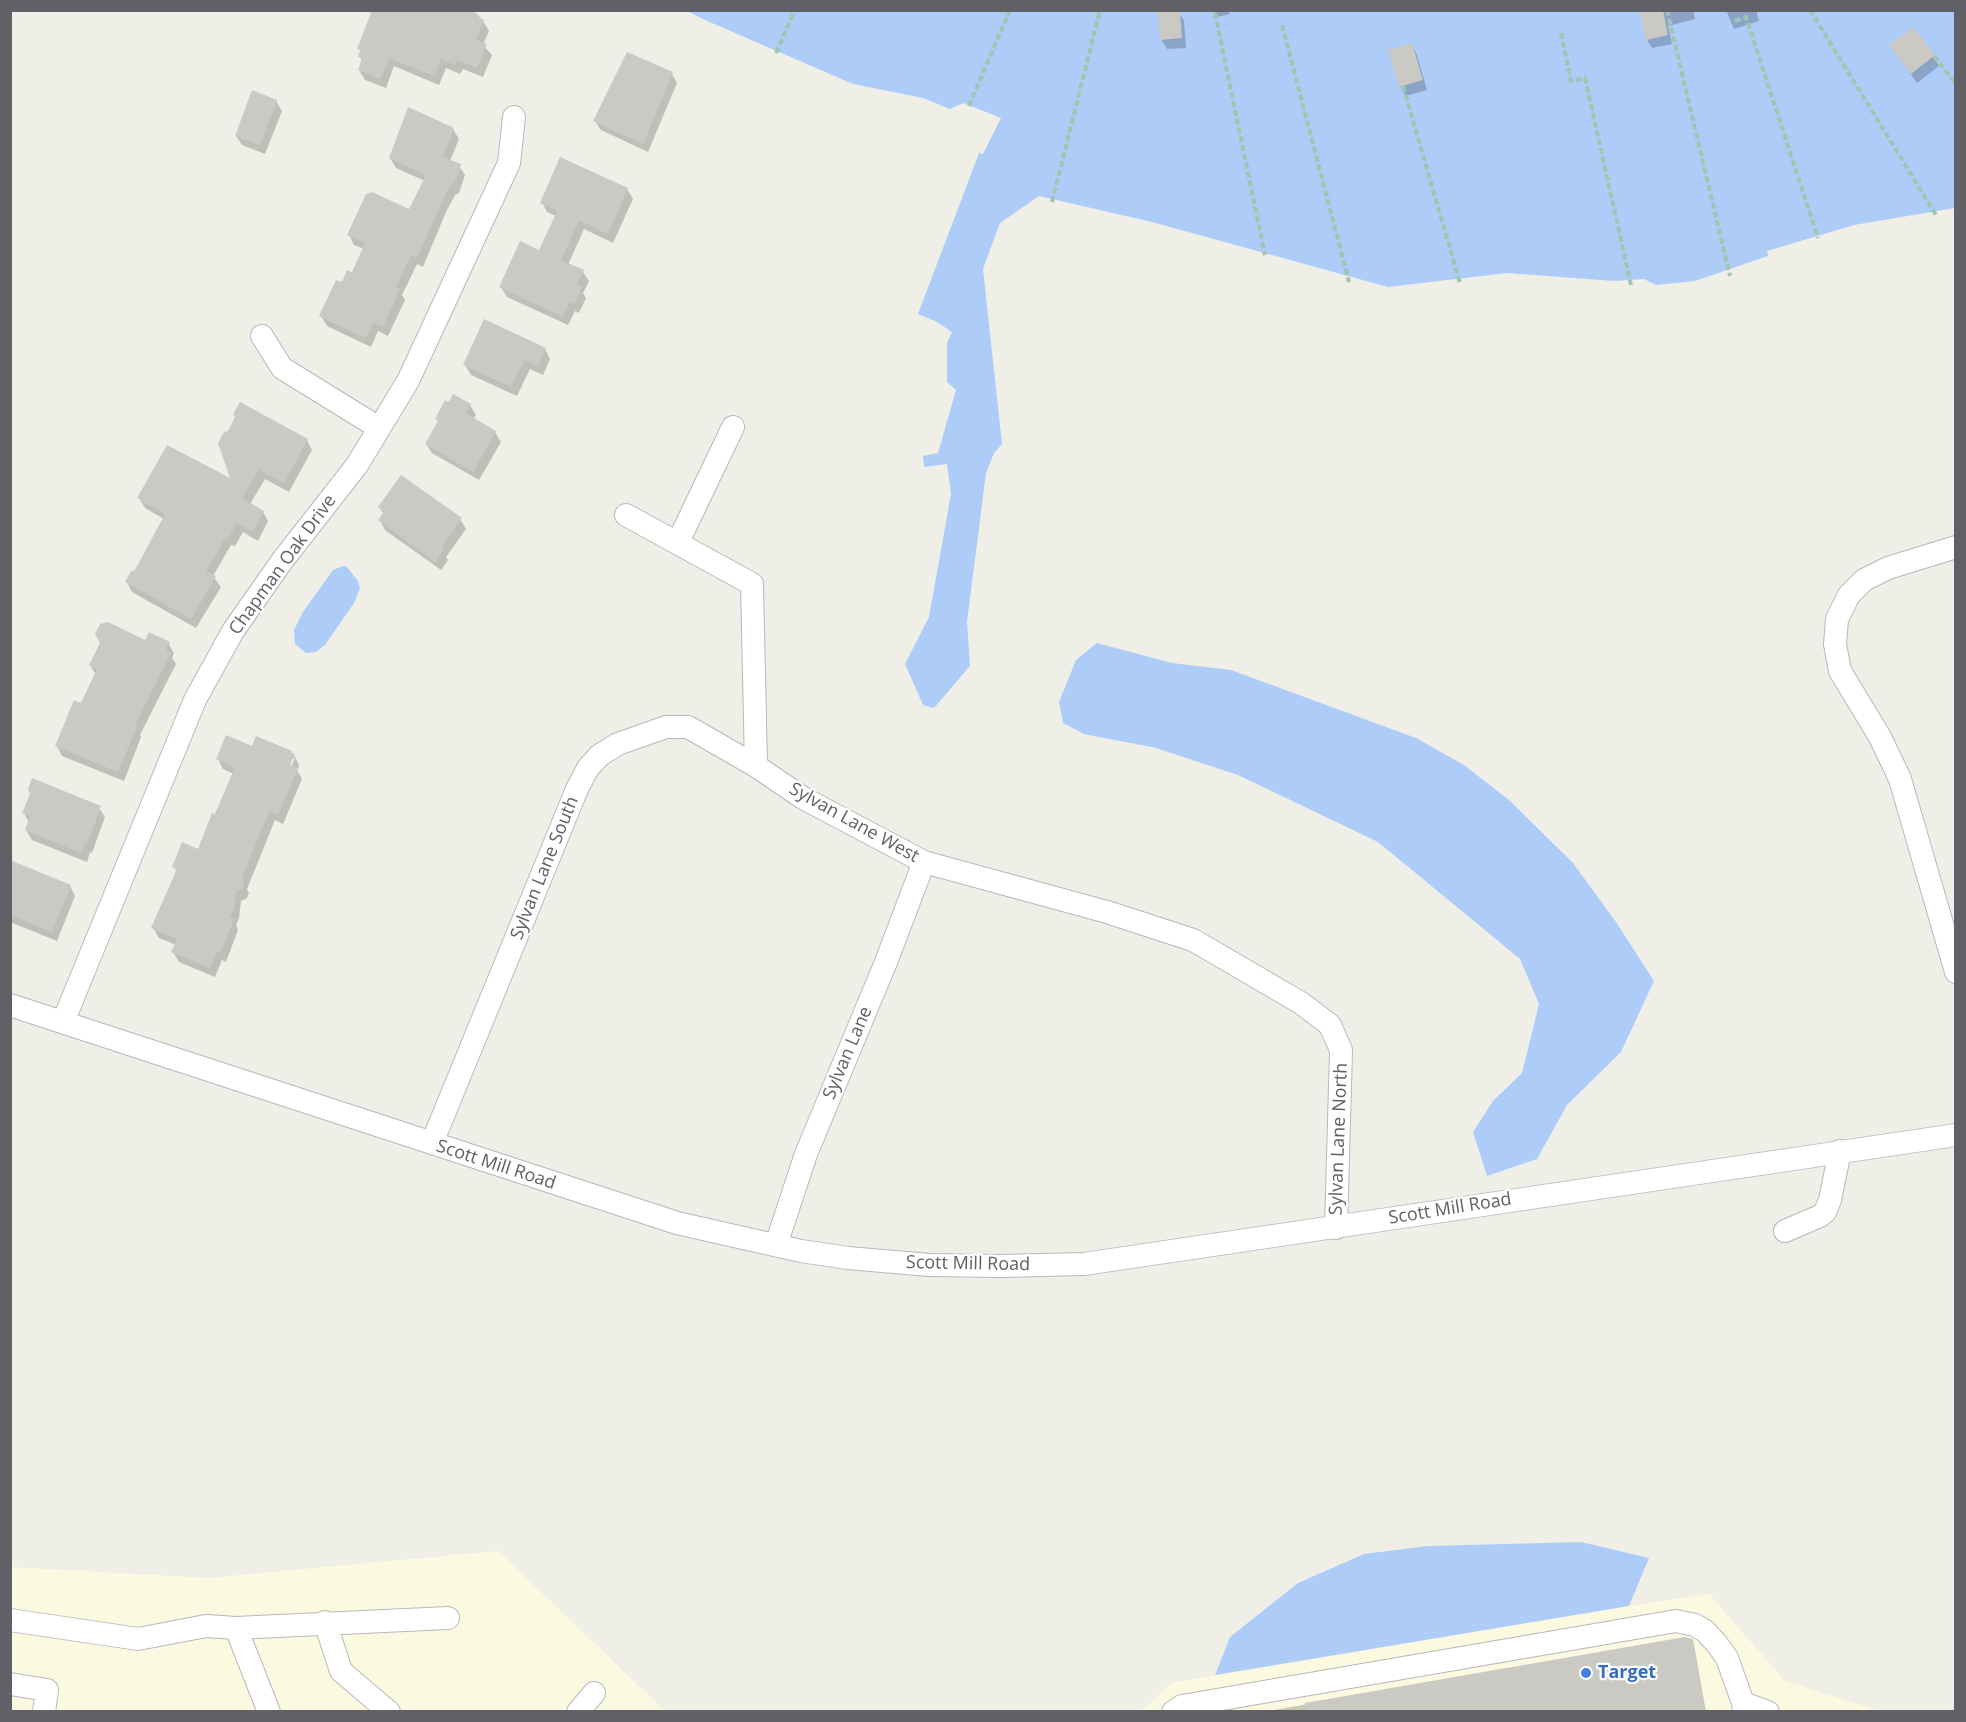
<!DOCTYPE html>
<style>
body{margin:0}
#map{position:relative;width:1966px;height:1722px;overflow:hidden;background:#efefe7;font-family:"Open Sans",sans-serif}
canvas{display:block}
.frame{position:absolute;inset:0;border:12px solid #5f6166;pointer-events:none}
</style>
<div id="map">
<canvas width="1966" height="1722"></canvas>
<div class="frame"></div>
</div>
<script>
const context = document.querySelector('canvas').getContext('2d');
context.lineJoin = 'round';
function fillPath(path, color) { context.fillStyle = color; context.fill(path, 'evenodd'); }
const toPath = rows => new Path2D(rows.map(r => 'M' + r).join(''));
function strokePath(path, color, width, dash) { context.strokeStyle = color; context.lineWidth = width; context.lineCap = dash ? 'butt' : 'round'; context.setLineDash(dash || []); context.stroke(path); }
function write(font, color, halo, rows, align = 'center') {
  context.font = font + ' "Open Sans",sans-serif'; context.lineWidth = 4.5; context.setLineDash([]); context.textBaseline = 'middle'; context.strokeStyle = halo; context.fillStyle = color; for (const [text, x, y, turn = 0] of rows) {
    context.save(); context.translate(x, y); context.rotate((+turn || 0) * Math.PI / 180); context.textAlign = isNaN(turn) ? turn : align; if (halo) context.strokeText(text, 0, 0); context.fillText(text, 0, 0); context.restore();
  }
}
fillPath(toPath([
 [498,1551,665,1711,11,1711,10,1567,208,1578],
 [1709,1594,1785,1681,1880,1711,1141,1712,1171,1683,1629,1606]
]), '#fbfae0');
fillPath(toPath([
 [687,11,1955,11,1955,208,1854,225,1767,251,1768,256,1695,281,1656,285,1644,279,1614,281,1507,273,1388,287,1152,222,1039,196,1000,223,983,269,1002,444,994,453,986,473,967,622,970,666,934,708,923,705,905,664,929,617,951,494,947,464,924,467,923,456,938,453,956,390,947,382,947,343,952,332,937,322,918,314,979,153,983,154,1001,118,963,103,950,109,923,98,853,84,705,20],
 [343,566,347,567,358,581,360,588,354,603,325,645,316,652,306,653,295,644,294,630,303,612,333,570],
 [1097,643,1172,663,1231,670,1416,738,1464,765,1509,800,1573,863,1616,922,1654,981,1621,1052,1567,1105,1537,1159,1487,1176,1473,1132,1493,1101,1522,1073,1539,1004,1520,959,1378,842,1238,775,1156,748,1084,734,1063,723,1059,702,1076,660],
 [1581,1542,1649,1558,1629,1606,1215,1675,1230,1637,1298,1583,1364,1554,1428,1546]
]), '#aeccf8');
fillPath(toPath([
 [1214,10,1229,10,1230,14,1217,17],
 [1641,10,1693,10,1695,19,1668,26,1672,44,1652,48,1647,40],
 [1726,10,1756,10,1759,21,1734,29],
 [1179,12,1184,21,1186,48,1167,49,1161,39],
 [483,21,489,31,483,45,492,55,483,77,463,69,460,74,446,68,439,85,394,66,386,88,365,80,359,70,363,62,359,56,361,52,359,48],
 [1913,29,1939,66,1917,83,1891,46],
 [1412,45,1417,55,1427,90,1406,96,1400,86],
 [672,74,677,83,648,152,601,130,595,121],
 [276,101,282,111,265,154,242,145,236,136],
 [453,129,459,139,450,161,459,166,465,175,459,193,455,195,446,212,423,267,417,264,402,295,405,300,388,336,378,331,371,347,327,326,321,316,343,284,353,274,364,249,354,245,349,235,410,211,425,181,396,168,390,158],
 [627,189,633,199,613,243,584,229,568,265,583,272,589,281,583,293,586,298,579,313,575,311,568,325,507,297,501,287,539,252,556,216,547,212,542,202],
 [545,349,550,359,543,375,530,369,517,396,471,375,465,365],
 [470,405,476,415,473,419,495,432,501,442,479,480,432,453,426,444],
 [307,440,312,450,289,492,265,479,250,504,263,512,268,521,258,541,243,532,235,546,231,545,213,576,221,587,196,628,132,592,127,582,136,571,164,519,145,508,139,498,232,481],
 [379,507,460,519,466,529,446,557,448,560,441,570,385,530,380,520,384,514],
 [145,642,168,643,174,653,172,658,176,664,140,735,141,737,124,781,62,756,57,746,82,705,96,675,90,665],
 [253,748,294,755,299,765,297,770,302,779,283,824,275,820,247,889,249,893,247,898,241,901,239,918,236,925,238,930,226,962,222,960,215,977,179,962,173,952,176,945,159,938,153,928,177,873,174,866,198,851,234,774,223,769,218,759],
 [291,758,295,758,288,773],
 [99,808,105,817,92,853,90,852,87,862,32,840,26,830,29,823,24,813],
 [11,862,70,886,75,896,57,941,10,922],
 [1684,1638,1692,1641,1694,1645,1706,1712,1263,1712]
]), '#0003');
fillPath(toPath([
 [372,10,469,10,478,14,480,18,484,20,476,40,487,44,477,68,457,60,455,65,441,59,434,76,389,58,380,79,358,70,362,58,358,57,360,50,357,49],
 [1180,10,1182,38,1160,40,1158,12],
 [1639,10,1663,10,1668,35,1646,40],
 [1913,27,1935,55,1911,74,1889,45],
 [1412,43,1423,80,1399,87,1388,50],
 [627,52,673,72,643,144,593,121],
 [252,90,277,100,260,145,235,136],
 [408,107,454,128,443,157,461,164,460,169,454,183,450,185,442,202,417,258,411,255,396,287,400,289,383,327,373,323,365,338,319,316,336,280,342,282,347,270,352,272,365,243,347,235,366,194,372,192,409,209,426,175,389,158],
 [560,157,628,188,608,234,579,220,561,260,584,270,577,285,582,287,574,304,569,302,563,317,499,287,520,241,539,250,557,211,540,203],
 [484,319,546,348,538,366,524,360,511,387,463,365],
 [453,394,471,404,466,413,496,431,473,472,425,444,438,421,435,419,445,400,449,402],
 [240,402,308,439,284,483,259,470,242,498,264,511,252,532,237,523,229,537,226,536,206,571,216,576,191,619,125,582,131,571,135,570,165,514,137,498,167,445,230,478,218,443,224,432,228,431,235,417,233,414],
 [401,475,462,518,442,546,443,550,435,562,378,520,384,512,378,507],
 [108,622,145,640,149,632,170,642,166,650,171,653,135,725,137,726,118,772,55,746,74,700,81,703,97,669,89,665,100,643,95,634,100,624],
 [226,735,252,746,256,736,292,751,291,752,295,754,290,765,298,768,278,815,269,811,242,878,244,883,242,889,236,891,234,908,230,917,234,919,220,953,217,951,210,968,171,952,177,939,151,928,177,869,172,867,182,842,198,849,212,813,215,814,232,774,234,767,216,759],
 [32,778,101,806,87,844,85,843,81,853,25,830,30,816,22,813,30,794,28,789],
 [10,860,71,885,52,932,10,915],
 [1685,1637,1693,1639,1705,1712,1306,1712,1305,1703]
]), '#cbc9c4');
const minor = toPath([
 [262,336,282,368,379,428],
 [626,515,752,584,756,766,803,798,924,862,1107,912,1193,940,1301,1003,1330,1025,1341,1050,1336,1228],
 [678,542,733,427],
 [1956,547,1888,568,1864,580,1849,595,1837,619,1835,644,1840,671,1880,737,1900,779,1956,972],
 [10,1005,677,1223,801,1251,848,1258,929,1265,1001,1266,1084,1264,1956,1135],
 [63,1022,195,700,233,631,282,561,357,465,408,381,509,163,514,117],
 [432,1143,577,789,588,768,600,755,618,744,666,727,688,727,756,766],
 [1785,1231,1820,1216,1825,1212,1830,1200,1840,1151],
 [776,1245,806,1154,886,962,924,862],
 [10,1620,138,1639,206,1626,236,1628,448,1618],
 [325,1622,341,1671,389,1712],
 [236,1628,269,1712],
 [10,1684,47,1690,44,1712],
 [578,1712,594,1693],
 [1173,1712,1182,1706,1676,1621,1695,1625,1705,1631,1717,1644,1727,1658,1743,1703],
 [1744,1712,1743,1703,1768,1712]
]);
strokePath(minor, '#b7b8bc', 24);
strokePath(toPath([
 [1667,10,1730,276],
 [1810,10,1936,215],
 [699,11,699,10],
 [1215,13,1265,255],
 [1735,21,1746,17,1818,238],
 [1282,25,1349,282],
 [1561,33,1571,81,1585,78,1631,285],
 [776,53,795,10],
 [1934,56,1956,84],
 [1403,86,1460,283],
 [969,106,1010,10],
 [1052,202,1100,10]
]), '#a0c5b0', 4, [6, 3]);
strokePath(minor, '#fff', 22);
for (const [x, y, r, color] of [
 [1586,1673,6,"#3f7fe0"]
]) { const dot = new Path2D(); dot.arc(x, y, r, 0, 2 * Math.PI); context.fillStyle = color; context.fill(dot); strokePath(dot, '#fff', 2); }
write('18px', '#5f6166', '#fff', [
 ["Chapman Oak Drive",283,565,-54],
 ["Sylvan Lane West",854,823,29],
 ["Sylvan Lane South",545,868,-68],
 ["Sylvan Lane",848,1053,-67],
 ["Sylvan Lane North",1339,1139,-88],
 ["Scott Mill Road",496,1165,18],
 ["Scott Mill Road",1450,1209,-9],
 ["Scott Mill Road",968,1264,1]
]);
write('bold 18px', '#366cbe', '#fff', [
 ["Target",1598,1673]
], 'left');
</script>
